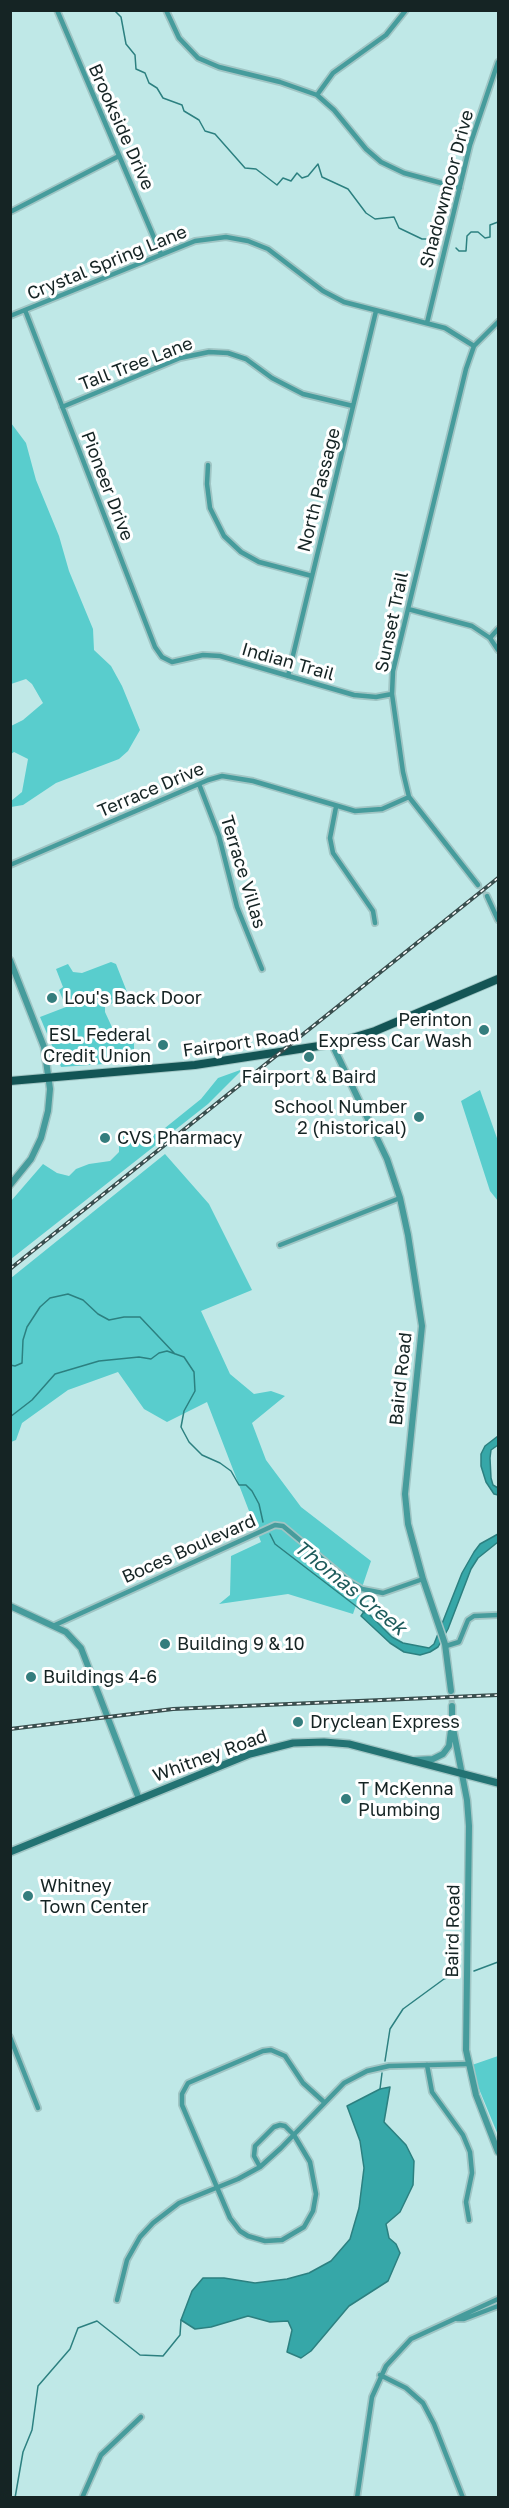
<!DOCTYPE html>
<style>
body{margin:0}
#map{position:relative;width:509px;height:2508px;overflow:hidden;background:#bfe8e7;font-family:"Golos Text",sans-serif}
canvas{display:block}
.frame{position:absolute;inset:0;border:12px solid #152424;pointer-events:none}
</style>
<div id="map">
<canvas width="509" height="2508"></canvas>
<div class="frame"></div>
</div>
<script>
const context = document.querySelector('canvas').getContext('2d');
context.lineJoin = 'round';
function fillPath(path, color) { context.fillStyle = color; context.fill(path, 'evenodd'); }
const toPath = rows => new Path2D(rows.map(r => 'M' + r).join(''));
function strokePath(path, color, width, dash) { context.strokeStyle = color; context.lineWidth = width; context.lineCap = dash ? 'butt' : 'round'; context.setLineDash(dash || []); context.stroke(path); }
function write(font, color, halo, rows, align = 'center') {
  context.font = font + ' "Golos Text",sans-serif'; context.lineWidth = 6; context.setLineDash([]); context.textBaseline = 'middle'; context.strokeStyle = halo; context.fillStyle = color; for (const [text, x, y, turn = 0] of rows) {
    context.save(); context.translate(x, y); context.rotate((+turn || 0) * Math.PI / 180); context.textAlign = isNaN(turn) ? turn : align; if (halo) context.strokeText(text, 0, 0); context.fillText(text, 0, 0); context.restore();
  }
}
fillPath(toPath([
 [11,423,26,443,36,480,59,536,69,571,93,629,94,650,111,666,122,686,140,730,128,751,119,759,56,783,23,805,11,807,11,801,22,792,28,759,14,752,11,754,11,726,23,720,43,703,32,684,26,679,11,684],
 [111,962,116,964,129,997,105,1006,105,1012,116,1036,134,1031,134,1060,132,1062,61,1067,40,1017,66,1007,59,990,63,987,56,969,68,964,73,972,82,973],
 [243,1069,208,1104,11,1259,11,1201,43,1164,57,1173,69,1176,76,1169,89,1164,110,1161,119,1152,119,1136,145,1138,160,1132,201,1099,218,1078],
 [480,1090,498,1141,498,1201,490,1191,461,1101],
 [165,1154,209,1204,252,1290,201,1311,230,1374,254,1394,271,1391,285,1396,252,1423,266,1460,301,1507,371,1561,353,1614,288,1594,219,1604,230,1595,231,1556,261,1542,207,1402,167,1422,144,1409,118,1372,68,1390,22,1423,16,1440,11,1442,11,1278],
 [498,2056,498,2135,477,2084,472,2065]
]), '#59cdcd');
const water = toPath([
 [498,1436,498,1445,491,1450,490,1458,491,1478,493,1485,498,1488,498,1495,494,1494,486,1482,481,1466,481,1454,485,1446,498,1436],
 [498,1534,498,1542,478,1558,471,1569,448,1629,438,1647,430,1652,420,1655,404,1652,390,1643,361,1616,365,1610,392,1637,403,1643,429,1648,434,1644,462,1573,474,1552,480,1544,498,1534],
 [390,2087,384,2122,406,2145,414,2161,413,2185,400,2212,386,2224,389,2238,396,2244,400,2253,388,2281,349,2306,311,2351,301,2358,287,2352,292,2330,288,2321,270,2322,248,2316,211,2327,195,2329,181,2320,192,2291,203,2278,224,2278,255,2283,287,2279,309,2273,331,2261,350,2239,359,2208,364,2168,360,2141,347,2106,380,2089,390,2087]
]);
fillPath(water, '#36a7a8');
strokePath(water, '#2c8080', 1.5);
strokePath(toPath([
 [114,10,121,17,126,44,135,55,136,69,145,73,149,83,157,88,163,98,182,105,184,111,199,120,205,131,215,134,245,168,256,169,277,185,283,178,291,181,297,173,302,178,308,176,318,164,322,177,348,189,366,213,375,219,394,217,399,228,422,239,433,239,437,242],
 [456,248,459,251,466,251,467,236,471,232,478,232,485,238,490,237,490,225,498,222],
 [10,1365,15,1366,22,1363,23,1340,27,1327,40,1307,50,1298,68,1294,83,1300,98,1314,109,1320,124,1317,140,1317,175,1354],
 [10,1417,32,1400,55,1374,99,1361,139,1357,151,1359,159,1353,167,1351,184,1357,194,1372,195,1391,184,1411,181,1427,189,1442,202,1455,220,1463,231,1471,239,1485,246,1485,252,1491,259,1504,263,1522],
 [270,1534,275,1544,365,1613],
 [474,1971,498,1962],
 [385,2061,390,2029,403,2009,444,1979,459,1973],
 [380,2089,382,2073],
 [15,2498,23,2452,32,2430,38,2386,70,2349,78,2328,97,2321,140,2355,163,2356,180,2335,181,2320]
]), '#2c8080', 1.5);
strokePath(toPath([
 [478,885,487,896]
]), '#9dc1c0', 4.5, [4.5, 2]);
strokePath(toPath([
 [451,1691,452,1706]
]), '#9dc1c0', 6, [6, 3]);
const minor = toPath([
 [57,10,161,254],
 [166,10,179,38,198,58,219,67,280,82,317,95,334,110,366,149,381,162,404,173,460,188],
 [317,95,333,73,386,35,406,10],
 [10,212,119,156],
 [25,310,155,647,162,657,172,662,203,655,220,656,354,695,376,697,392,694],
 [10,316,195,241,226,237,248,241,268,249,323,291,344,302,445,328,474,346],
 [427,323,470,145,498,62],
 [62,407,180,358,209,352,228,353,246,359,272,378,303,394,353,406],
 [208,465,207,484,210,508,224,536,241,552,259,562,312,576],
 [408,609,472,626,490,638,498,650],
 [490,638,498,629],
 [288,676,376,311],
 [199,784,219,836,237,907,262,969],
 [336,807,330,838,333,853,373,911,375,923],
 [10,865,208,780,222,776,253,781,355,811,382,809,409,797],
 [478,885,409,797,403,772,392,694,393,671,466,369,474,346,498,322],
 [487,896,498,920],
 [280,1245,400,1198],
 [55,1625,275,1525,283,1526,350,1582,362,1589,383,1593,423,1579],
 [446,1646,459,1642,468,1620,474,1616,498,1615],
 [10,2037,38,2108],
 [427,2065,432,2092,463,2135,470,2152,472,2173,466,2202,469,2220],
 [260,2167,254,2156,255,2146,274,2127,280,2125,285,2126,294,2135,310,2162,316,2194,313,2211,304,2227,282,2240,265,2241,248,2236,240,2231,230,2218,182,2105,182,2094,188,2083,263,2051,271,2050,285,2056,303,2083,324,2102],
 [117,2300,127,2260,140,2237,153,2223,179,2203,238,2179,260,2167,281,2148,344,2083,367,2071,389,2066,468,2064],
 [457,2319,464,2319,498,2306],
 [380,2375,406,2388,423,2403,434,2424,463,2498],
 [82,2498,101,2455,141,2417],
 [357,2498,372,2397,386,2366,411,2339,498,2299]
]);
const tertiary = toPath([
 [10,960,44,1047,50,1089,48,1111,41,1138,31,1159,10,1185],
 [332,1044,387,1159,400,1198,408,1235,422,1326,405,1494,408,1524,423,1579,445,1644,451,1691],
 [10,1606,66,1632,81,1648,139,1799],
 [452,1706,452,1723,467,1800,469,1826,466,2050,476,2095,498,2152],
 [415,1760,433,1759,443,1754,449,1746,451,1730]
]);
const secondary = toPath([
 [10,1852,250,1754,293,1743,324,1742,349,1744,498,1783]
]);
const primary = toPath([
 [10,1081,195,1065,332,1044,375,1031,498,979]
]);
strokePath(minor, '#a0c5c4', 8);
strokePath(tertiary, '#a0c5c4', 9);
strokePath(secondary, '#a0c5c4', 10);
strokePath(primary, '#a0c5c4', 10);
strokePath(minor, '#469c9c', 4.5);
strokePath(tertiary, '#469c9c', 6);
strokePath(secondary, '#237373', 7);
strokePath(primary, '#135555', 8);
const rail = toPath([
 [10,1269,498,878],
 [10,1729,173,1709,498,1695]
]);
strokePath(rail, '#394e4e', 4);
strokePath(rail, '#fff', 1.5, [4.5]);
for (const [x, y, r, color] of [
 [52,998,6,"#347d7d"],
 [484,1030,6,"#347d7d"],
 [163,1045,6,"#347d7d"],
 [309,1057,6,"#347d7d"],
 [419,1117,6,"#347d7d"],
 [105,1138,6,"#347d7d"],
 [165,1644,6,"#347d7d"],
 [31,1677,6,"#347d7d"],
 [298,1722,6,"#347d7d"],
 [346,1799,6,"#347d7d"],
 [28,1896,6,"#347d7d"]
]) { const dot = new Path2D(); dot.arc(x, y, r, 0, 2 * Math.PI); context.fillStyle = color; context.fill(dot); strokePath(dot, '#fff', 2); }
write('18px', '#152424', '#fff', [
 ["Brookside Drive",121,127,66],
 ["Shadowmoor Drive",447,189,-75],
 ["Crystal Spring Lane",107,263,-22],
 ["Tall Tree Lane",136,364,-21],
 ["Pioneer Drive",107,486,69],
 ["North Passage",319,490,-76],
 ["Sunset Trail",392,622,-78],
 ["Indian Trail",288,662,16],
 ["Terrace Drive",151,790,-23],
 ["Terrace Villas",243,872,73],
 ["Fairport Road",241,1043,-8],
 ["Baird Road",401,1379,-84],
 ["Boces Boulevard",189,1549,-24],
 ["Whitney Road",210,1756,-20],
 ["Baird Road",453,1931,-89]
]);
write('18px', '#152424', '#fff', [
 ["Lou's Back Door",64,998],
 ["Perinton",472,1020,"right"],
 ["Express Car Wash",472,1041,"right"],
 ["ESL Federal",151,1035,"right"],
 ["Credit Union",151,1056,"right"],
 ["Fairport & Baird",309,1077,"center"],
 ["School Number",407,1107,"right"],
 ["2 (historical)",407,1128,"right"],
 ["CVS Pharmacy",117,1138],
 ["Building 9 & 10",177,1644],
 ["Buildings 4-6",43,1677],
 ["Dryclean Express",310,1722],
 ["T McKenna",358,1789],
 ["Plumbing",358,1810],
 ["Whitney",40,1886],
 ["Town Center",40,1907]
], 'left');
write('italic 20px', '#1f5c5c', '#fff', [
 ["Thomas Creek",350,1588,39]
]);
</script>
